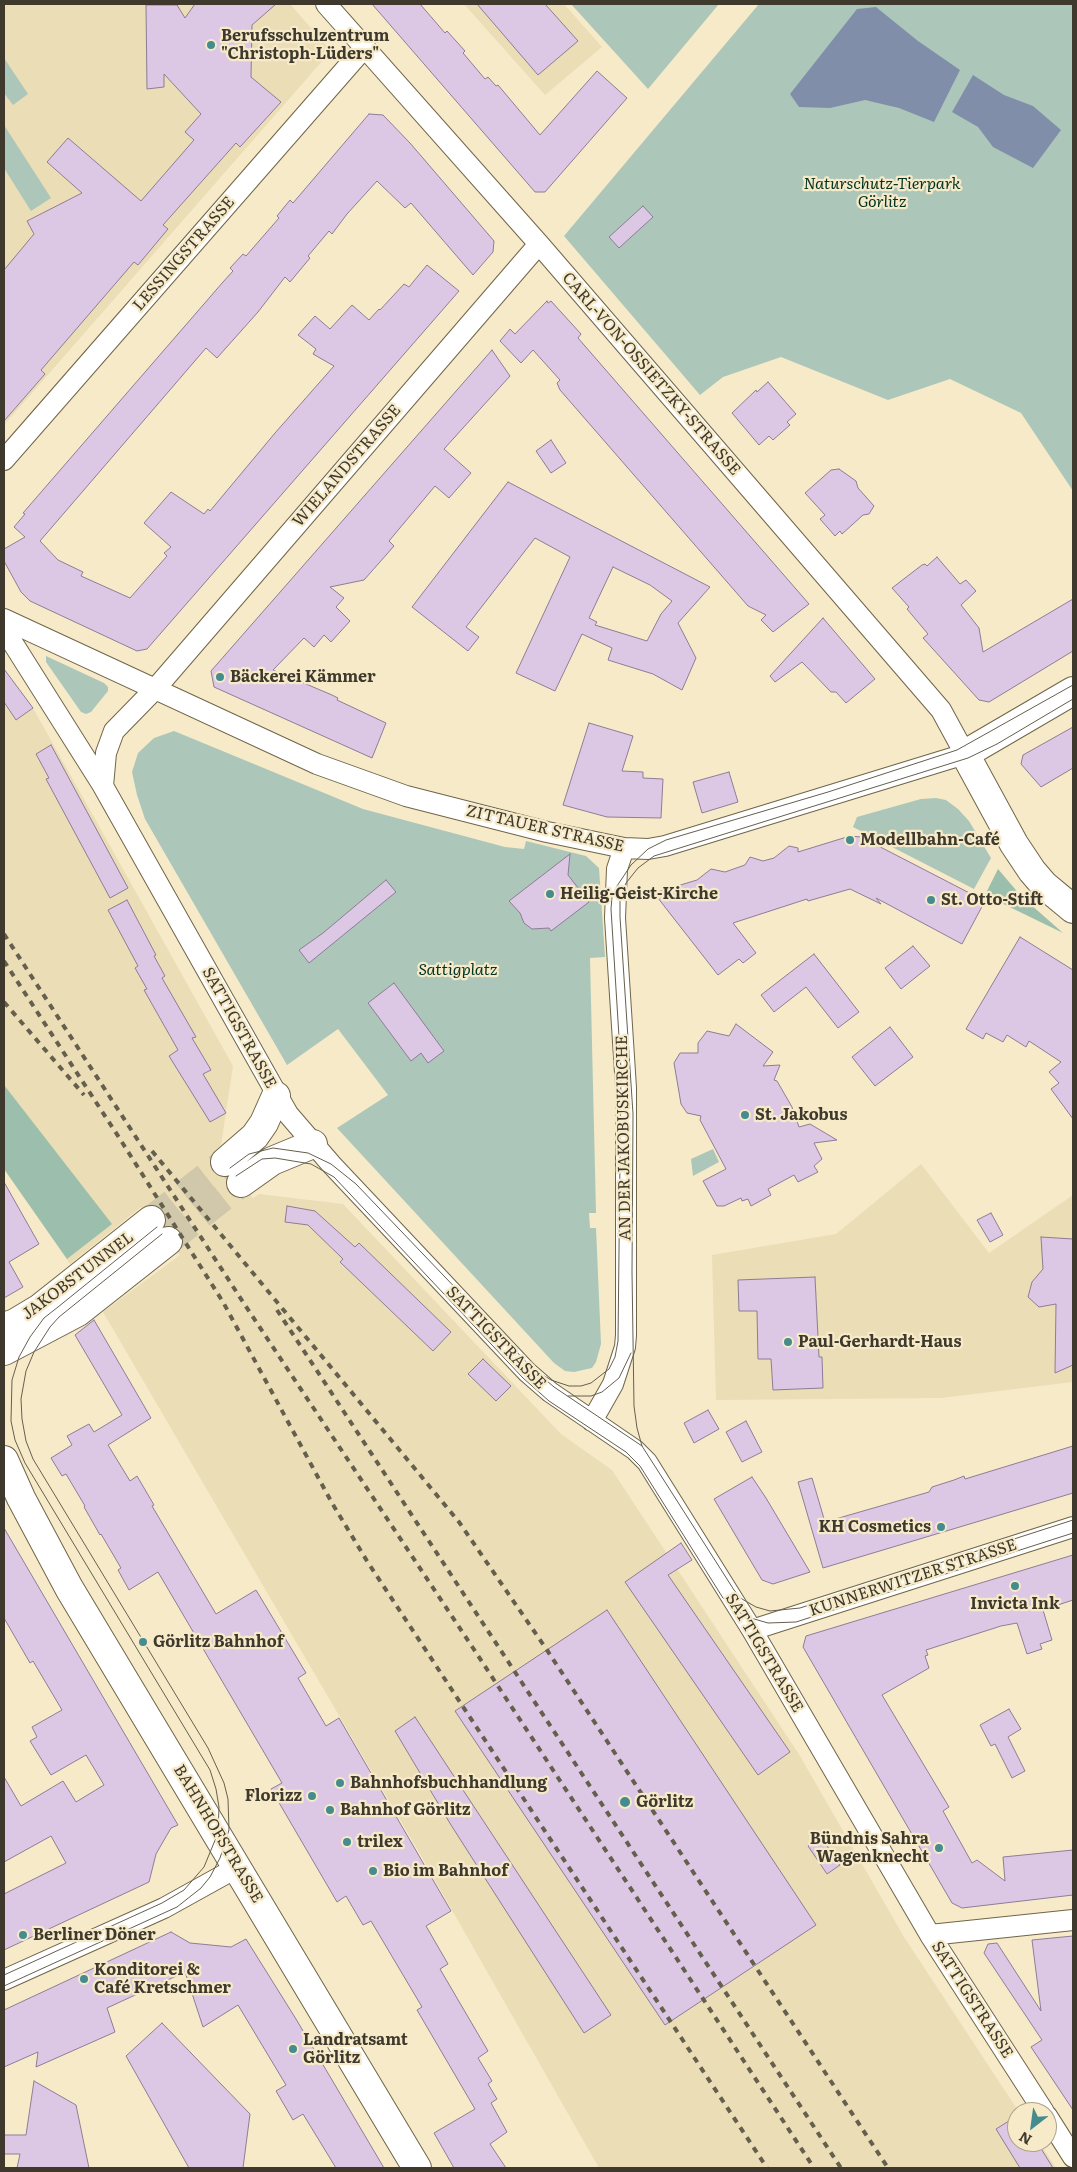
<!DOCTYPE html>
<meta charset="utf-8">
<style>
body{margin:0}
#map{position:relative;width:1077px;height:2172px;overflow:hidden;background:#f6eac9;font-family:Literata,serif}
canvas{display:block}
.frame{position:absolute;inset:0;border:5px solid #3e392c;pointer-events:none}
.north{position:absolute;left:1007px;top:2102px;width:50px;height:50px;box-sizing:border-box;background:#f6eac9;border:1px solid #aca38a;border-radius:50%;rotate:210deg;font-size:14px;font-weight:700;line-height:20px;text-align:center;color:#3e392c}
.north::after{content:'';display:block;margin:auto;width:18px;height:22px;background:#448c8e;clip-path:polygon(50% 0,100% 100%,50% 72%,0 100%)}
</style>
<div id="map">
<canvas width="1077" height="2172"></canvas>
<div class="frame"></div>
<div class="north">N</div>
</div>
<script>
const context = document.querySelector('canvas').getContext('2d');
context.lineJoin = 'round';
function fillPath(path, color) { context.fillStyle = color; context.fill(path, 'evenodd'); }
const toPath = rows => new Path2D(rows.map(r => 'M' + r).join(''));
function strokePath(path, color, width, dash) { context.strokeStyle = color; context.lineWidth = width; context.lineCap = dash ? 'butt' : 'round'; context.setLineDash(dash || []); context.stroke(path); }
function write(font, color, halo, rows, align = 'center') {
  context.font = font + ' Literata,serif'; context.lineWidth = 4.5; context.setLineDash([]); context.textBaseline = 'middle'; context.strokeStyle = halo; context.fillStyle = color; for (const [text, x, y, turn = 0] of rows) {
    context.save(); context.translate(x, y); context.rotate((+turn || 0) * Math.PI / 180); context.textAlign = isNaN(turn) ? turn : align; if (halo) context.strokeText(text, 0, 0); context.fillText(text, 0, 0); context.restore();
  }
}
fillPath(toPath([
 [4,4,290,4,331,51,4,425],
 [464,4,564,4,602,47,545,95],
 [4,669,33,708,233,1066,221,1145,215,1150,253,1198,259,1194,343,1204,561,1434,612,1470,800,1756,904,1937,1019,2112,1017,2112,1017,2142,1039,2142,1056,2168,599,2168,420,1854,103,1312,180,1255,141,1207,70,1264,4,1169],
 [921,1164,989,1253,1073,1195,1073,1382,941,1398,716,1400,712,1255,836,1234]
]), '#ebddb5');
fillPath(toPath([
 [571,4,719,4,648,89],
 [759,4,1073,4,1073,491,1021,413,950,379,888,400,781,357,723,377,700,395,564,236],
 [4,58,28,94,13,105,4,93],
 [4,125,51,198,31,211,4,168],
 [46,656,104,683,108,687,108,691,91,712,86,714,81,712,46,662],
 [174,731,363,809,505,847,524,849,526,841,586,856,599,868,605,957,590,958,596,1213,589,1213,590,1228,596,1228,601,1344,596,1362,592,1368,574,1372,565,1371,554,1363,337,1128,388,1095,338,1029,287,1065,145,819,137,795,132,772,138,753,154,738],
 [936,798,946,800,958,809,969,821,991,858,974,889,853,827,857,817,921,799],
 [713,1149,719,1162,693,1176,691,1159]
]), '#acc7b9');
fillPath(toPath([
 [998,869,1021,896,1063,933,985,895],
 [4,1085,112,1224,67,1259,4,1169]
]), '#9cbfad');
fillPath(toPath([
 [876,7,918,41,960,70,934,122,899,108,865,100,830,108,799,107,790,94,857,9],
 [973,75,1004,95,1033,106,1061,130,1033,168,993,147,978,127,952,112]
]), '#808eaa');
const building = toPath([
 [195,4,276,4,252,25,251,77,281,102,240,147,236,143,163,225,168,229,138,265,134,262,41,370,45,374,4,421,4,270,34,234,27,221,82,193,47,162,68,138,141,201,194,140,185,132,201,114,164,74,164,87,147,89,146,5,177,5,185,18,195,4],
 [372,4,420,4,445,33,447,31,465,51,463,53,485,79,488,77,496,86,498,85,540,135,597,71,627,98,545,192,535,192,372,4],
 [477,4,545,4,578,41,538,75,477,4],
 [369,114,383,115,410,143,494,241,493,252,473,275,411,203,405,208,377,181,347,214,332,234,329,231,308,256,310,258,290,282,285,277,258,312,217,358,206,348,40,541,58,560,83,572,81,576,130,598,167,556,164,553,171,547,144,523,171,492,204,514,208,509,210,511,275,433,334,366,313,354,316,349,298,335,315,316,330,329,352,305,369,320,379,309,380,310,404,284,409,287,427,265,459,291,147,649,137,651,30,601,21,592,4,561,4,549,25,537,14,527,25,514,23,513,223,282,233,271,230,268,243,254,246,256,279,218,277,216,290,200,293,203,369,114],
 [643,206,653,217,619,248,609,237,643,206],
 [547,301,548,303,551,301,581,334,578,338,809,604,773,632,761,620,766,615,748,606,560,390,557,383,560,380,533,350,521,363,500,341,510,329,515,334,547,301],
 [492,350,510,376,444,449,471,473,449,498,435,486,389,541,394,546,364,580,330,587,344,598,336,607,350,621,331,642,324,635,314,647,304,638,273,670,332,695,338,698,337,700,386,723,372,758,214,687,211,671,492,350],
 [768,382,796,414,787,422,790,425,773,440,769,436,759,445,732,413,756,390,757,392,768,382],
 [551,440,566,463,551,473,536,451,551,440],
 [839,469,856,481,858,488,874,506,869,514,863,515,842,534,840,531,835,536,820,519,825,515,805,493,831,470,839,469],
 [508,482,710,587,678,623,696,658,682,690,653,674,608,660,612,648,582,634,555,691,516,673,570,557,535,538,466,627,479,637,468,651,412,607,508,482],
 [613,567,650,585,672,601,661,614,647,641,595,625,597,622,589,618,613,567],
 [937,557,960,584,966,580,976,591,961,605,979,628,983,652,1073,599,1073,651,989,702,979,700,923,638,928,634,907,609,909,607,892,588,922,565,925,564,927,566,937,557],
 [823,618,875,679,846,703,836,692,831,692,802,662,775,682,770,676,823,618],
 [4,669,33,708,16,720,4,702,4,669],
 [589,723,633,736,622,771,643,772,643,778,663,779,661,818,607,817,563,805,589,723],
 [1073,727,1073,768,1041,787,1021,764,1023,755,1073,727],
 [51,745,128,888,110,898,46,779,49,778,36,754,51,745],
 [729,772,738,802,702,813,693,782,729,772],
 [850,836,861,837,985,901,962,944,876,898,881,904,850,889,808,901,807,899,733,923,756,953,743,963,739,959,718,975,654,893,697,880,711,869,725,872,745,865,750,857,763,861,774,858,789,846,798,848,798,852,850,836],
 [570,854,568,875,589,902,551,931,549,928,532,929,524,923,520,913,509,901,570,854],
 [386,880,396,892,309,963,299,950,323,933,386,880],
 [127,900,156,955,154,956,165,976,162,978,196,1037,192,1038,211,1070,203,1074,226,1113,210,1122,169,1056,178,1050,144,990,147,989,135,968,138,966,108,910,127,900],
 [1020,937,1073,970,1073,1119,1051,1089,1059,1083,1049,1072,1061,1062,1029,1041,1026,1047,1007,1035,1003,1042,986,1033,983,1039,966,1029,1020,937],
 [913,946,930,966,901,989,885,968,913,946],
 [814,954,859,1012,838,1028,806,987,774,1012,761,995,814,954],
 [394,983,444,1051,428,1063,421,1053,411,1061,368,1003,394,983],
 [736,1024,773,1052,763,1066,780,1065,774,1080,777,1081,792,1107,799,1127,810,1124,837,1140,814,1143,822,1159,814,1166,818,1172,798,1182,794,1175,768,1189,771,1195,751,1206,748,1199,742,1201,741,1198,724,1206,717,1206,703,1181,726,1169,700,1120,701,1116,687,1113,681,1104,674,1063,680,1053,698,1053,698,1043,707,1031,729,1036,736,1024],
 [890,1027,913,1057,875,1086,852,1057,890,1027],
 [4,1182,39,1244,9,1262,23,1287,4,1298,4,1182],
 [287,1206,315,1211,355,1247,359,1243,451,1332,433,1351,340,1262,343,1259,308,1225,285,1222,287,1206],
 [991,1213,1003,1235,990,1242,977,1220,991,1213],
 [1041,1237,1073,1239,1073,1365,1055,1373,1056,1304,1039,1307,1028,1297,1032,1282,1043,1269,1041,1237],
 [815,1277,819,1357,822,1357,823,1388,773,1390,771,1359,758,1359,757,1311,739,1311,738,1280,815,1277],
 [94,1320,151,1418,108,1445,130,1481,137,1476,154,1505,152,1506,216,1614,256,1590,306,1673,298,1678,326,1726,339,1718,451,1911,426,1926,448,1964,440,1969,488,2051,478,2058,492,2081,488,2084,497,2099,491,2103,507,2132,490,2144,506,2168,454,2168,434,2133,475,2109,417,2010,422,2007,371,1921,363,1925,346,1896,337,1902,271,1789,282,1783,158,1572,129,1590,118,1570,121,1568,101,1534,100,1535,84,1507,85,1506,66,1474,62,1476,51,1458,72,1445,67,1436,89,1424,94,1432,122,1415,75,1335,94,1320],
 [483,1359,511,1386,496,1401,468,1374,483,1359],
 [708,1410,719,1429,694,1443,684,1423,708,1410],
 [746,1421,762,1452,742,1462,726,1432,746,1421],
 [1073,1446,1073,1493,823,1568,798,1482,812,1478,825,1522,929,1492,932,1487,954,1480,964,1476,965,1479,1073,1446],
 [752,1477,766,1498,810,1572,773,1584,762,1580,714,1499,752,1477],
 [4,1528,178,1825,171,1828,156,1854,149,1882,4,1950,4,1894,66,1863,51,1836,4,1862,4,1777,21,1806,63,1781,76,1802,104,1785,86,1755,51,1775,30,1741,37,1737,32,1727,62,1710,33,1661,30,1663,4,1618,4,1528],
 [681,1543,692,1560,668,1575,790,1752,758,1775,625,1582,681,1543],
 [1073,1555,1073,1600,1043,1610,1052,1640,1040,1644,1042,1649,1027,1654,1017,1623,1001,1626,926,1650,928,1655,925,1656,929,1668,882,1695,949,1807,943,1811,972,1863,977,1860,1005,1881,1003,1857,1073,1850,1073,1895,962,1908,952,1903,803,1647,806,1636,1073,1555],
 [607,1610,816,1925,665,2025,455,1711,607,1610],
 [1009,1709,1021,1729,1008,1737,1025,1771,1012,1778,995,1744,991,1746,980,1725,1009,1709],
 [415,1717,611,2015,584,2033,451,1825,395,1731,415,1717],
 [821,1837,840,1865,827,1874,808,1846,821,1837],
 [171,1932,190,1943,231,1947,246,1939,296,2019,384,2168,336,2168,303,2114,293,2120,276,2091,286,2085,238,2005,203,2027,185,1972,107,2008,115,2032,36,2067,38,2052,4,2067,4,2010,171,1932],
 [1073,1936,1073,2110,1031,2047,1042,2040,984,1953,988,1944,997,1943,1041,2011,1032,1940,1073,1936],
 [162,2023,250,2114,243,2168,189,2168,126,2056,162,2023],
 [34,2081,76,2105,89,2168,17,2168,20,2154,4,2154,4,2135,26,2135,34,2081],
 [1017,2116,1017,2142,1037,2142,1053,2168,1020,2168,996,2129,1017,2116]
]);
fillPath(building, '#dcc8e4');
strokePath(building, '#8e7c96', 1);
strokePath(toPath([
 [151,1220,225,1162],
 [168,1241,241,1183]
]), '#d1c7aa', 28, [28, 14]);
const street = toPath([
 [4,460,364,48],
 [4,619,317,764,406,796,547,832,624,848,648,849,665,846,965,754,941,710,539,244,326,4],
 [4,629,103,786,288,1114,331,1164,527,1372,550,1392,635,1450,647,1462,752,1630,930,1935,1044,2112],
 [103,786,106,753,114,731,156,688,539,244],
 [592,1421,613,1384,625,1347,626,1335,626,1088,615,918,617,869,624,848],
 [752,1630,1073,1527],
 [930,1935,1073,1920],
 [4,1980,164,1908,238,1867],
 [1047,2116,1073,2157]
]);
const secondary = toPath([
 [225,1162,255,1136,264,1123,276,1096],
 [241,1183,272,1161,313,1144],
 [4,1327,15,1323,40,1308,151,1220],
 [4,1351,78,1312,168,1241],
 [4,1460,21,1498,69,1588,417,2168]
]);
const primary = toPath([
 [1073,691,965,754,1014,844,1032,871,1044,885,1073,909]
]);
strokePath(street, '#706548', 22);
strokePath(secondary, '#706548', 30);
strokePath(primary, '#706548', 30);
strokePath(street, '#fff', 20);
strokePath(secondary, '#fff', 28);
strokePath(primary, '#fff', 28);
strokePath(toPath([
 [1073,699,997,744,968,758,654,856,638,868,626,883,620,897,620,917,633,1114,632,1272,634,1406,637,1428,642,1446,734,1590,742,1599,756,1607,770,1611,800,1608,1073,1520],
 [230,1168,249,1154,273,1148,308,1153,331,1164,356,1184,533,1369,554,1387,642,1446],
 [236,1176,262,1159,275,1158,311,1164,334,1177,523,1378,549,1401,626,1452,640,1466,723,1598,744,1616,768,1623,796,1622,1073,1533],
 [533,1369,551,1380,569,1386,581,1386,591,1383,609,1369,615,1357,618,1341,621,1069,611,909,612,897,617,886,631,865,648,849,666,840,828,792,957,750,1073,685],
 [568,1396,591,1396,602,1392,619,1378,631,1353],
 [4,1975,162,1903,184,1890,204,1867,218,1833,219,1807,216,1789,210,1770,25,1463,15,1440,11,1421,12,1380,19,1357,30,1337,44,1318,58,1307,157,1227],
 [4,1986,177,1907,201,1888,210,1877,220,1858,229,1830,228,1799,224,1783,208,1748,33,1459,26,1441,22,1419,21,1399,26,1371,34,1352,50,1327,59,1317,162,1234]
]), '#655f4e', 1);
strokePath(toPath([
 [4,934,243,1302,473,1648,814,2168],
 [4,961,120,1139,223,1302,332,1503,367,1561,767,2168],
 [4,1002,84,1095],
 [152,1151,459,1522,547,1650,888,2168],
 [277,1310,841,2168]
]), '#655f4e', 4, [6, 6]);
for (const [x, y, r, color] of [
 [211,45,5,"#448c8e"],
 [220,677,5,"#448c8e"],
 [850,840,5,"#448c8e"],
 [550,894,5,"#448c8e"],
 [931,900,5,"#448c8e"],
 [745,1115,5,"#448c8e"],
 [788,1342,5,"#448c8e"],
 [941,1527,5,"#448c8e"],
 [1015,1586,5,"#448c8e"],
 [143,1642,5,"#448c8e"],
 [340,1783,5,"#448c8e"],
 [312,1796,5,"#448c8e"],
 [625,1802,6,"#448c8e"],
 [330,1810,5,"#448c8e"],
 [347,1842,5,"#448c8e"],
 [939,1848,5,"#448c8e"],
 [373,1871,5,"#448c8e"],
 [23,1935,5,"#448c8e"],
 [84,1979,5,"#448c8e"],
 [293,2049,5,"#448c8e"]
]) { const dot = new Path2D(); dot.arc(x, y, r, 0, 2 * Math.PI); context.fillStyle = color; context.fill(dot); strokePath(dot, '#f6eac9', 2); }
write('bold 16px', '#3e392c', '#f6eac9', [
 ["Berufsschulzentrum",221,36],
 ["\"Christoph-Lüders\"",221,54],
 ["Bäckerei Kämmer",230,677],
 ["Modellbahn-Café",860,840],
 ["Heilig-Geist-Kirche",560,894],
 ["St. Otto-Stift",941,900],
 ["St. Jakobus",755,1115],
 ["Paul-Gerhardt-Haus",798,1342],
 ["KH Cosmetics",931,1527,"right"],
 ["Invicta Ink",1015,1604,"center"],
 ["Görlitz Bahnhof",153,1642],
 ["Bahnhofsbuchhandlung",350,1783],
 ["Florizz",302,1796,"right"],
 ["Görlitz",636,1802],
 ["Bahnhof Görlitz",340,1810],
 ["Bündnis Sahra",929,1839,"right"],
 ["Wagenknecht",929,1857,"right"],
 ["trilex",357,1842],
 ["Bio im Bahnhof",383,1871],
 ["Berliner Döner",33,1935],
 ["Konditorei &",94,1970],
 ["Café Kretschmer",94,1988],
 ["Landratsamt",303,2040],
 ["Görlitz",303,2058]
], 'left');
write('italic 16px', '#033423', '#f6eac9', [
 ["Naturschutz-Tierpark",882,184],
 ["Görlitz",882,202],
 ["Sattigplatz",458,970]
]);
write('16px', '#3e392c', '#f6eac9', [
 ["LESSINGSTRASSE",184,254,-49],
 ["CARL-VON-OSSIETZKY-STRASSE",651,374,49],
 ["WIELANDSTRASSE",347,466,-49],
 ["ZITTAUER STRASSE",545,829,13],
 ["SATTIGSTRASSE",239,1028,61],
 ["AN DER JAKOBUSKIRCHE",624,1138,-91],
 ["JAKOBSTUNNEL",78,1276,-37],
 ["SATTIGSTRASSE",496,1338,46],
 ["KUNNERWITZER STRASSE",913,1578,-18],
 ["SATTIGSTRASSE",764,1653,59],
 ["BAHNHOFSTRASSE",218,1834,59],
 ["SATTIGSTRASSE",972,2000,57]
]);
</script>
